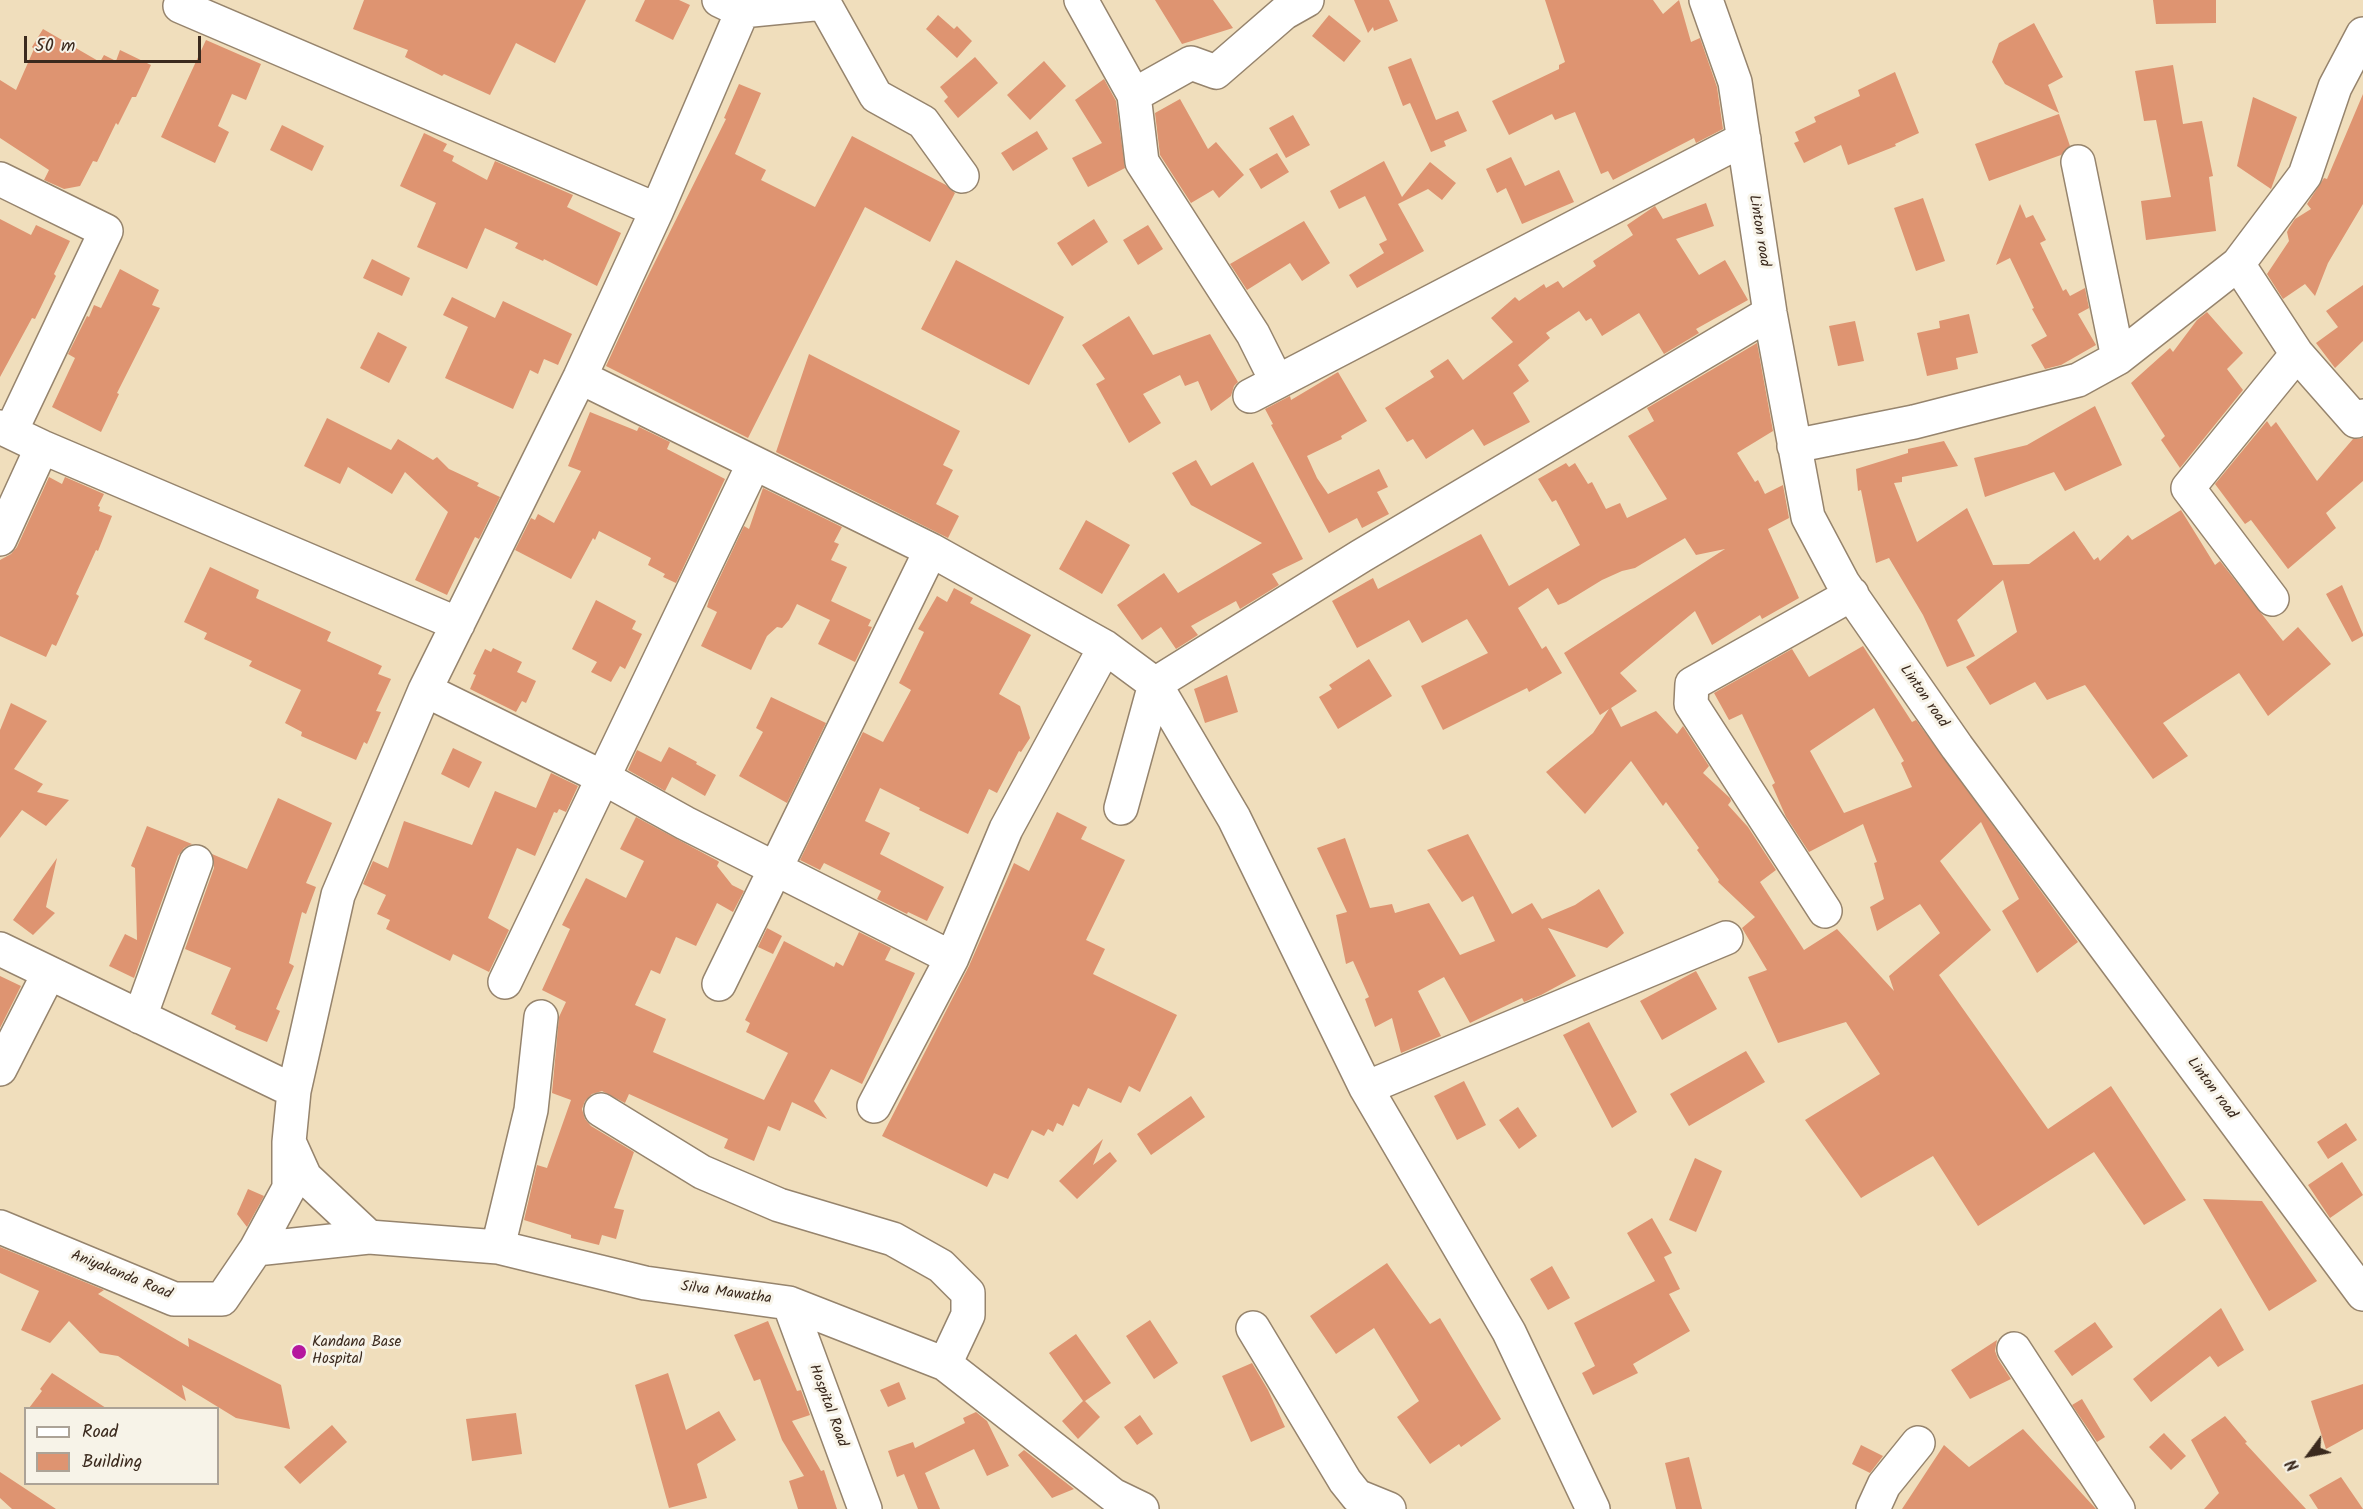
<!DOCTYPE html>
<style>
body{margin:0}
#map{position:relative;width:2363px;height:1509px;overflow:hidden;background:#f0debc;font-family:Kalam,sans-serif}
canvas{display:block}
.legend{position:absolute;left:24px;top:1407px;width:195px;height:78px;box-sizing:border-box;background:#f7f3e8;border:2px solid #aca397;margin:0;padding:8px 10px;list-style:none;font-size:18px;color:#3b2a1e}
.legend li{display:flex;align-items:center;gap:12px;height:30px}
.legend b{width:30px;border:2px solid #aca397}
.north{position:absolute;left:2279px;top:1425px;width:60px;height:60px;-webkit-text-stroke:4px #f7f3e8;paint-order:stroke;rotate:238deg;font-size:16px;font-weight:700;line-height:24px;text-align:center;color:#3b2a1e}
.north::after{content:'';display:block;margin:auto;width:21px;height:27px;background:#3b2a1e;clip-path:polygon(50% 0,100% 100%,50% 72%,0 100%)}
.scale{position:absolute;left:24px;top:36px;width:177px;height:27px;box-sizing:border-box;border:3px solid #3b2a1e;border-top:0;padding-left:8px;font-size:18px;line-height:21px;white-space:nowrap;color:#3b2a1e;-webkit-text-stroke:4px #f7f3e8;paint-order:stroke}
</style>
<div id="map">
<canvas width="2363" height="1509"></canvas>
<ul class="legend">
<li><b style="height:8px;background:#fff"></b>Road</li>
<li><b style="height:16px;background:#de9471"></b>Building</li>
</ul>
<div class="north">N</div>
<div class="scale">50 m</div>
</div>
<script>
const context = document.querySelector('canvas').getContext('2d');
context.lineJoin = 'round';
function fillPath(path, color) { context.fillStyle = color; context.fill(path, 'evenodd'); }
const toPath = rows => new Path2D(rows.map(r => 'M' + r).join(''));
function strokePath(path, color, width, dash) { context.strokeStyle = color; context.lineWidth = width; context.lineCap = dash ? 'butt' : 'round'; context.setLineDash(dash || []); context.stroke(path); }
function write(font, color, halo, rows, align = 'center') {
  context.font = font + ' Kalam,sans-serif'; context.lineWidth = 6; context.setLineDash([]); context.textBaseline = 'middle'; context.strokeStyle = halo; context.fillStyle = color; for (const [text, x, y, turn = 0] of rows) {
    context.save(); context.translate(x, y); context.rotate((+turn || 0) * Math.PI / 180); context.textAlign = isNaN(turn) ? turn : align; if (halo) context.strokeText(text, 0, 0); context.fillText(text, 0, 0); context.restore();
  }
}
fillPath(toPath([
 [364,0,586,0,555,63,516,43,490,95,444,74,442,76,405,57,408,50,353,29],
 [645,0,679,0,690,5,673,40,635,21],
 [1155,0,1213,0,1233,28,1182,44],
 [1354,0,1389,0,1398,21,1374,31,1373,27,1368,33],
 [1545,0,1653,0,1663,14,1679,0,1691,42,1700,38,1717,87,1723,129,1696,143,1694,138,1613,180,1608,171,1601,174,1575,112,1555,120,1552,114,1509,135,1492,101,1559,69,1559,65,1565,62],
 [2153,0,2216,0,2216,23,2156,24],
 [938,15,954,29,957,26,972,41,957,58,926,29],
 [1329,15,1361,41,1344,62,1312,36],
 [2034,23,2063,77,2048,85,2059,113,2005,84,1992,62,1999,43],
 [43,29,100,62,104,55,116,61,120,50,151,65,136,97,132,97,118,125,116,123,97,162,93,161,80,186,64,189,44,180,49,170,0,138,0,80,16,90,34,49,32,47],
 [206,40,261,64,246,100,232,94,218,126,229,132,215,163,161,137],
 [975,57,998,83,958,118,944,101,948,97,940,87],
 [1411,58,1436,120,1458,111,1467,131,1444,141,1446,146,1431,152,1410,103,1403,106,1388,67],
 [1044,61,1066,86,1030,120,1007,95],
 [2173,65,2183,124,2202,121,2213,176,2209,177,2216,231,2146,240,2141,201,2171,197,2156,120,2144,121,2135,71],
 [1895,72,1919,133,1895,144,1896,146,1848,165,1841,145,1804,163,1794,143,1799,141,1795,132,1816,122,1814,117,1860,96,1858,90],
 [1104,79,1116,101,1125,168,1088,187,1072,158,1102,143,1075,100],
 [739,84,761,93,735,154,766,170,761,180,815,207,852,136,946,185,955,193,930,242,865,207,748,438,606,366,642,288,726,119,724,118],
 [2363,94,2363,204,2328,263,2315,296,2305,284,2283,299,2267,274,2289,241,2287,232,2289,228,2295,219,2311,209,2307,204,2324,178,2327,179],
 [2253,97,2297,117,2271,189,2237,166],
 [1180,99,1208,149,1216,142,1244,175,1219,198,1213,190,1191,203,1160,155,1155,113],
 [2059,114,2070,146,2061,155,1989,181,1975,144],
 [1293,115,1310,145,1286,158,1269,128],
 [282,125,324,146,312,171,270,150],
 [1037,131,1048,149,1013,171,1001,153],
 [424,133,447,144,443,151,454,156,452,161,487,180,495,161,573,195,567,207,621,233,597,286,544,259,543,261,515,248,518,243,485,228,467,269,417,247,436,203,400,186],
 [1277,153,1289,172,1261,189,1249,169],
 [1511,157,1525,186,1559,170,1574,202,1522,224,1506,188,1497,193,1486,169],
 [1384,161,1402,197,1430,162,1456,183,1442,200,1428,189,1398,204,1424,251,1357,288,1349,275,1384,253,1379,244,1387,240,1365,196,1339,209,1330,191],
 [1923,198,1945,261,1916,271,1894,208],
 [1706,203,1714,226,1676,239,1699,275,1725,260,1748,300,1696,329,1699,333,1664,354,1639,313,1602,336,1591,318,1586,321,1579,311,1546,333,1550,338,1518,365,1529,381,1513,393,1530,422,1484,446,1473,429,1426,459,1413,439,1407,442,1385,408,1434,377,1430,371,1448,359,1463,380,1513,342,1491,318,1515,297,1519,301,1544,284,1546,288,1558,281,1563,288,1596,266,1593,261,1633,235,1627,225,1655,206,1663,219],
 [2020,204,2026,218,2033,215,2046,240,2040,243,2063,291,2066,289,2070,296,2085,288,2089,308,2078,314,2096,345,2061,365,2045,369,2031,345,2047,336,2032,309,2034,308,2010,258,1996,265],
 [0,219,31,235,36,225,70,241,54,274,56,276,35,319,32,318,0,377],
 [1094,219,1108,242,1072,266,1057,243],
 [1304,221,1330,263,1302,281,1290,263,1247,290,1230,264],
 [1148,225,1163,249,1138,265,1123,240],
 [372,259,410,278,402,296,363,278],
 [956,260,1064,317,1029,385,921,329],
 [120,269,159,290,152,305,160,308,117,393,119,394,101,432,52,407,75,358,68,354,87,316,89,317,94,305,101,308],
 [2363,285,2363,341,2335,368,2316,343,2338,327,2326,311],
 [452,297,495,318,503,301,572,334,558,365,544,359,538,374,530,370,513,409,445,378,468,327,443,315],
 [2207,312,2243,353,2227,369,2243,390,2180,468,2161,440,2165,436,2131,383,2170,348,2173,352,2197,320],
 [1969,314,1978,353,1956,358,1958,369,1927,376,1917,333,1940,328,1939,321],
 [1129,316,1153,355,1210,334,1238,382,1234,386,1231,396,1211,411,1198,381,1185,386,1180,375,1143,394,1161,423,1129,443,1096,384,1105,379,1082,345],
 [1855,321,1864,361,1838,366,1829,326],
 [378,332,407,347,389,383,360,368],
 [1757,343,1773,431,1737,453,1755,482,1758,480,1765,494,1783,485,1789,518,1768,529,1799,598,1762,619,1760,615,1712,645,1695,611,1620,673,1637,691,1611,708,1621,727,1656,711,1677,734,1683,726,1709,766,1703,773,1730,798,1731,801,1728,805,1748,827,1776,870,1760,882,1804,950,1837,929,1894,991,1889,976,1940,933,1920,904,1877,931,1870,907,1884,899,1874,863,1877,862,1863,824,1809,852,1786,817,1772,785,1775,783,1742,714,1729,720,1714,693,1792,649,1809,677,1863,646,1912,722,1916,720,2078,942,2037,973,2002,911,2019,899,1981,822,1940,861,1991,930,1939,975,2048,1129,2111,1086,2186,1200,2144,1225,2094,1152,1978,1226,1933,1156,1861,1198,1805,1120,1880,1074,1846,1022,1778,1043,1748,977,1767,970,1742,928,1755,917,1718,882,1719,880,1697,850,1699,848,1666,802,1663,806,1631,761,1585,814,1546,772,1593,733,1609,709,1600,715,1564,653,1725,549,1696,555,1685,538,1635,568,1622,571,1602,580,1566,602,1558,605,1548,588,1518,608,1542,649,1546,646,1562,673,1529,692,1527,688,1443,730,1421,686,1488,653,1467,619,1422,643,1409,620,1357,648,1332,601,1373,578,1378,589,1481,534,1509,586,1580,545,1556,500,1552,502,1538,479,1566,463,1569,467,1575,463,1588,484,1592,482,1606,509,1620,503,1627,518,1667,499,1628,436,1654,421,1647,408],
 [1874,708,1904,761,1901,763,1912,787,1844,813,1810,751],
 [809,354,960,431,943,465,953,470,936,504,959,516,948,538,776,452],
 [1338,372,1367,421,1341,436,1342,439,1307,456,1317,478,1328,494,1379,469,1388,487,1377,492,1389,514,1362,528,1357,518,1329,533,1271,425,1273,424,1265,409,1290,396,1291,400],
 [2095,406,2122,465,2065,491,2054,472,1985,497,1974,458,2027,445],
 [590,412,637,431,639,427,670,442,667,449,725,479,676,583,663,577,665,574,648,565,651,558,599,531,595,540,593,538,571,579,515,550,531,518,535,520,538,514,554,523,581,471,568,466],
 [327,418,391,450,398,439,433,460,437,457,449,469,479,483,477,486,500,497,479,539,475,537,447,595,415,580,448,512,405,472,392,494,348,467,340,484,304,466],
 [2267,421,2271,427,2276,422,2317,481,2353,439,2363,438,2363,481,2326,513,2336,528,2288,569,2251,520,2245,524,2215,484],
 [1944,441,1958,466,1902,477,1902,482,1894,483,1917,542,1967,508,1993,565,2029,564,2074,531,2094,560,2098,557,2100,561,2128,535,2132,540,2181,510,2215,565,2220,561,2283,641,2298,627,2331,664,2268,716,2239,673,2163,723,2188,756,2153,779,2085,685,2047,700,2035,682,1990,705,1966,667,2017,632,2003,580,1957,620,1975,656,1947,667,1923,615,1889,558,1876,563,1861,490,1858,491,1856,469,1908,453,1908,449],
 [1196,460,1211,486,1253,462,1303,559,1272,574,1279,585,1240,609,1236,601,1191,626,1198,635,1176,649,1161,627,1142,640,1117,605,1164,573,1178,593,1262,543,1191,505,1172,473],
 [49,477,62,484,65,477,104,494,98,506,100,507,99,511,112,516,98,551,96,550,76,594,79,596,56,646,52,644,46,657,0,636,0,560,11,554,17,547],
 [763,488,842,527,834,542,839,544,831,560,847,567,831,601,871,620,868,626,872,627,855,662,818,644,830,620,797,604,789,620,782,628,777,627,767,636,751,670,701,646,717,612,707,607,709,600,744,526,749,529],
 [1086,520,1130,545,1102,594,1059,569],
 [210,567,259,590,256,598,331,632,327,641,382,666,378,674,391,679,376,711,381,712,367,744,364,742,356,760,301,736,302,732,285,723,301,690,249,666,252,661,204,639,207,633,184,622],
 [2342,585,2363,634,2363,636,2352,642,2326,594],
 [954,588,973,598,970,603,1031,635,999,694,1020,706,1030,738,1021,752,1019,751,997,793,989,789,968,834,919,810,920,808,880,788,865,821,890,833,880,854,944,887,927,921,908,912,907,914,877,899,881,891,824,863,820,870,800,860,863,732,883,742,911,690,899,683,924,632,918,629,937,596,947,602],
 [596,600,636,621,632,629,642,634,625,669,620,666,611,682,591,672,597,662,572,649],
 [493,648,522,662,517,672,536,681,526,703,522,701,516,712,470,689,476,675,473,674,485,649,491,652],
 [1369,659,1392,696,1338,729,1319,697,1332,689,1329,685],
 [1227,675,1238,712,1205,723,1194,689],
 [771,697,826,723,787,803,739,776,763,732,756,728],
 [11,703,47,721,14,769,43,784,37,792,69,800,46,826,22,810,0,838,0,730],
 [669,747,697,762,696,764,716,775,705,796,672,777,665,791,628,770,637,750,661,762],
 [453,748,482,762,469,788,441,774],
 [551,773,578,786,566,812,559,809,557,813,554,812,535,856,517,848,488,918,509,930,489,972,453,954,450,961,386,929,390,920,377,914,386,895,363,884,373,861,388,868,404,821,472,845,495,791,536,808],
 [278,798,332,823,306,883,316,887,306,914,302,912,289,963,294,966,276,1009,280,1011,267,1042,235,1029,236,1026,211,1014,231,968,185,949,214,868,212,854,247,869],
 [1057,812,1087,827,1081,839,1125,860,1086,940,1105,949,1093,974,1177,1015,1140,1092,1129,1086,1121,1103,1088,1088,1079,1107,1073,1104,1063,1126,1057,1123,1053,1132,1048,1129,1044,1136,1032,1130,1008,1179,994,1173,987,1187,882,1136,969,966,1014,863,1029,871],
 [636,817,718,861,719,862,717,866,732,885,744,891,733,912,717,903,696,946,676,937,660,974,651,970,635,1005,666,1019,653,1052,764,1100,788,1053,746,1032,750,1023,745,1020,784,941,834,967,836,962,843,966,859,932,891,948,885,960,915,973,862,1084,831,1069,814,1101,827,1119,792,1102,780,1131,768,1126,754,1161,724,1148,728,1139,629,1094,625,1103,602,1091,592,1094,585,1101,582,1109,585,1119,591,1126,634,1152,614,1208,624,1210,616,1239,602,1235,599,1245,571,1238,571,1235,524,1220,537,1165,547,1168,571,1100,552,1093,559,1017,566,1002,542,990,570,929,562,925,586,878,626,898,644,861,620,849],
 [147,826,192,844,184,848,178,856,134,978,109,966,125,934,137,940,135,868,131,866],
 [1468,834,1512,914,1532,903,1542,919,1575,905,1599,889,1624,933,1607,948,1548,928,1576,976,1541,995,1524,1002,1522,998,1470,1023,1444,977,1418,991,1441,1036,1401,1053,1392,1018,1375,1027,1365,999,1369,997,1353,961,1346,964,1336,915,1347,912,1317,848,1345,838,1370,908,1392,904,1395,913,1429,903,1460,955,1495,941,1473,896,1462,902,1427,850],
 [57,858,46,907,55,913,33,935,13,920],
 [767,928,782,936,773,954,758,947],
 [1696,971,1717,1009,1662,1040,1640,1001],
 [0,976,21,986,0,1028],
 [1589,1022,1637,1112,1612,1128,1563,1035],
 [1746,1051,1765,1082,1689,1126,1670,1094],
 [1464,1081,1486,1125,1457,1140,1434,1096],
 [1191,1096,1205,1117,1151,1155,1137,1134],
 [1518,1107,1537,1136,1519,1149,1499,1120],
 [2346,1123,2357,1140,2328,1159,2317,1142],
 [1103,1139,1093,1165,1110,1152,1117,1161,1077,1199,1059,1181],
 [1695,1158,1722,1171,1696,1232,1669,1220],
 [2342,1162,2363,1195,2330,1218,2308,1185],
 [248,1189,264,1196,247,1227,237,1214],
 [2203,1199,2262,1201,2317,1281,2269,1311],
 [1652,1218,1672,1253,1664,1257,1680,1289,1669,1294,1690,1331,1633,1364,1638,1373,1593,1395,1582,1373,1595,1366,1574,1323,1655,1281,1627,1233],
 [0,1247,104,1290,98,1294,189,1347,188,1338,281,1385,290,1429,236,1418,182,1385,186,1401,118,1356,100,1353,69,1321,50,1343,21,1330,39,1291,0,1273],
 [1387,1263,1430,1324,1440,1318,1501,1419,1461,1447,1459,1444,1430,1464,1397,1417,1419,1401,1374,1328,1336,1354,1310,1316],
 [1552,1266,1570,1298,1548,1310,1530,1279],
 [2221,1308,2244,1350,2218,1367,2210,1356,2151,1402,2133,1379],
 [1150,1320,1178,1363,1154,1379,1126,1336],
 [768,1321,797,1391,801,1390,810,1415,792,1421,821,1471,824,1470,837,1509,798,1509,789,1481,804,1476,782,1440,760,1379,754,1381,734,1335],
 [2095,1322,2113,1347,2072,1376,2054,1351],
 [1076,1334,1111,1383,1085,1401,1100,1417,1078,1439,1062,1421,1083,1401,1049,1353],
 [1997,1340,1995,1351,1998,1359,2011,1379,1970,1399,1951,1370],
 [1252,1363,1268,1390,1285,1427,1251,1442,1222,1376],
 [52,1373,106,1408,29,1408,42,1391,40,1389],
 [668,1373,686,1430,719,1411,736,1440,697,1464,707,1498,669,1508,635,1385],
 [899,1382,906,1399,888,1407,880,1390],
 [2363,1384,2363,1429,2326,1449,2311,1401],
 [2082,1399,2105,1437,2097,1442,2072,1405],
 [976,1412,987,1421,1009,1466,987,1476,974,1449,925,1473,940,1509,918,1509,904,1474,897,1477,888,1451,913,1442,915,1448,965,1423,963,1418],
 [516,1413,522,1454,472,1461,466,1419],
 [1140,1415,1153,1434,1137,1445,1124,1427],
 [2225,1416,2247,1442,2245,1443,2306,1509,2204,1509,2219,1493,2191,1440],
 [332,1425,347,1442,300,1484,284,1467],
 [2023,1429,2096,1509,1902,1509,1944,1445,1969,1467],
 [2164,1433,2186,1456,2171,1470,2149,1447],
 [1861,1445,1883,1456,1870,1473,1852,1464],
 [1024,1450,1074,1489,1052,1498,1018,1455],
 [1689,1457,1702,1509,1676,1509,1665,1463],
 [0,1472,56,1509,12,1509,0,1498],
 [2341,1477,2363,1509,2318,1509,2309,1495]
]), '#de9471');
const minor = toPath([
 [719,0,742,11,824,3,876,96,923,122,962,176],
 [1081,0,1134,95,1142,162,1253,334,1277,382],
 [1706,0,1735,82,1770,313,1808,517,1843,583,1957,747,2363,1294],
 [180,6,657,210],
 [1134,95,1191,63,1216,72,1284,13,1307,0],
 [2078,162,2118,358],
 [0,179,106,231,11,431],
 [2238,264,2297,354,2356,421,2363,416],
 [580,377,931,550,1105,647,1155,684,1234,818,1366,1088,1509,1332,1593,1509],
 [1250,396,1744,139],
 [0,427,42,447,458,624],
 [1794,446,1914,422,2078,380,2118,358,2238,264,2305,175,2335,87,2363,34],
 [0,539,42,447],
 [2272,599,2188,488,2297,354],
 [425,690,602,777,685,823,952,958],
 [1121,808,1155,684,1361,556,1770,313],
 [1825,911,1691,704,1692,684,1852,594],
 [0,949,294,1091],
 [505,982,754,463],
 [719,984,931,550],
 [140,1017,196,862],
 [0,1069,49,973],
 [1366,1088,1726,938],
 [874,1106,952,958,1006,829,1105,647],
 [601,1110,702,1172,779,1205,893,1239,941,1266,968,1293,968,1315,945,1364],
 [291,1146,305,1177,369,1237],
 [0,1227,174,1299,222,1299,256,1249,289,1188,289,1142,294,1091,338,895,425,690,580,377,657,210,747,0],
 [498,1247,531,1110,541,1017],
 [256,1249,369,1237,498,1247,645,1283,789,1303,945,1364,1113,1495,1142,1509],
 [789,1303,865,1509],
 [1253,1328,1345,1481,1357,1496,1389,1509],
 [2014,1349,2118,1509],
 [1873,1509,1884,1485,1918,1443]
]);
strokePath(minor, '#96846d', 36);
strokePath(minor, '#fff', 33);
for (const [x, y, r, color] of [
 [299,1352,8,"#b5179e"]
]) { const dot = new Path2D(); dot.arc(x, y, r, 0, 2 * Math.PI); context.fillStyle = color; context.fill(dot); strokePath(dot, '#f7f3e8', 2); }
write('15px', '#3b2a1e', '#f7f3e8', [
 ["Linton road",1758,231,81],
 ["Linton road",1923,697,55],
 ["Linton road",2211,1089,53],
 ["Aniyakanda Road",121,1276,22],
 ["Silva Mawatha",726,1294,8],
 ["Hospital Road",827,1406,70]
]);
write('15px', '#3b2a1e', '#f7f3e8', [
 ["Kandana Base",312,1343],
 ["Hospital",312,1360]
], 'left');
</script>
